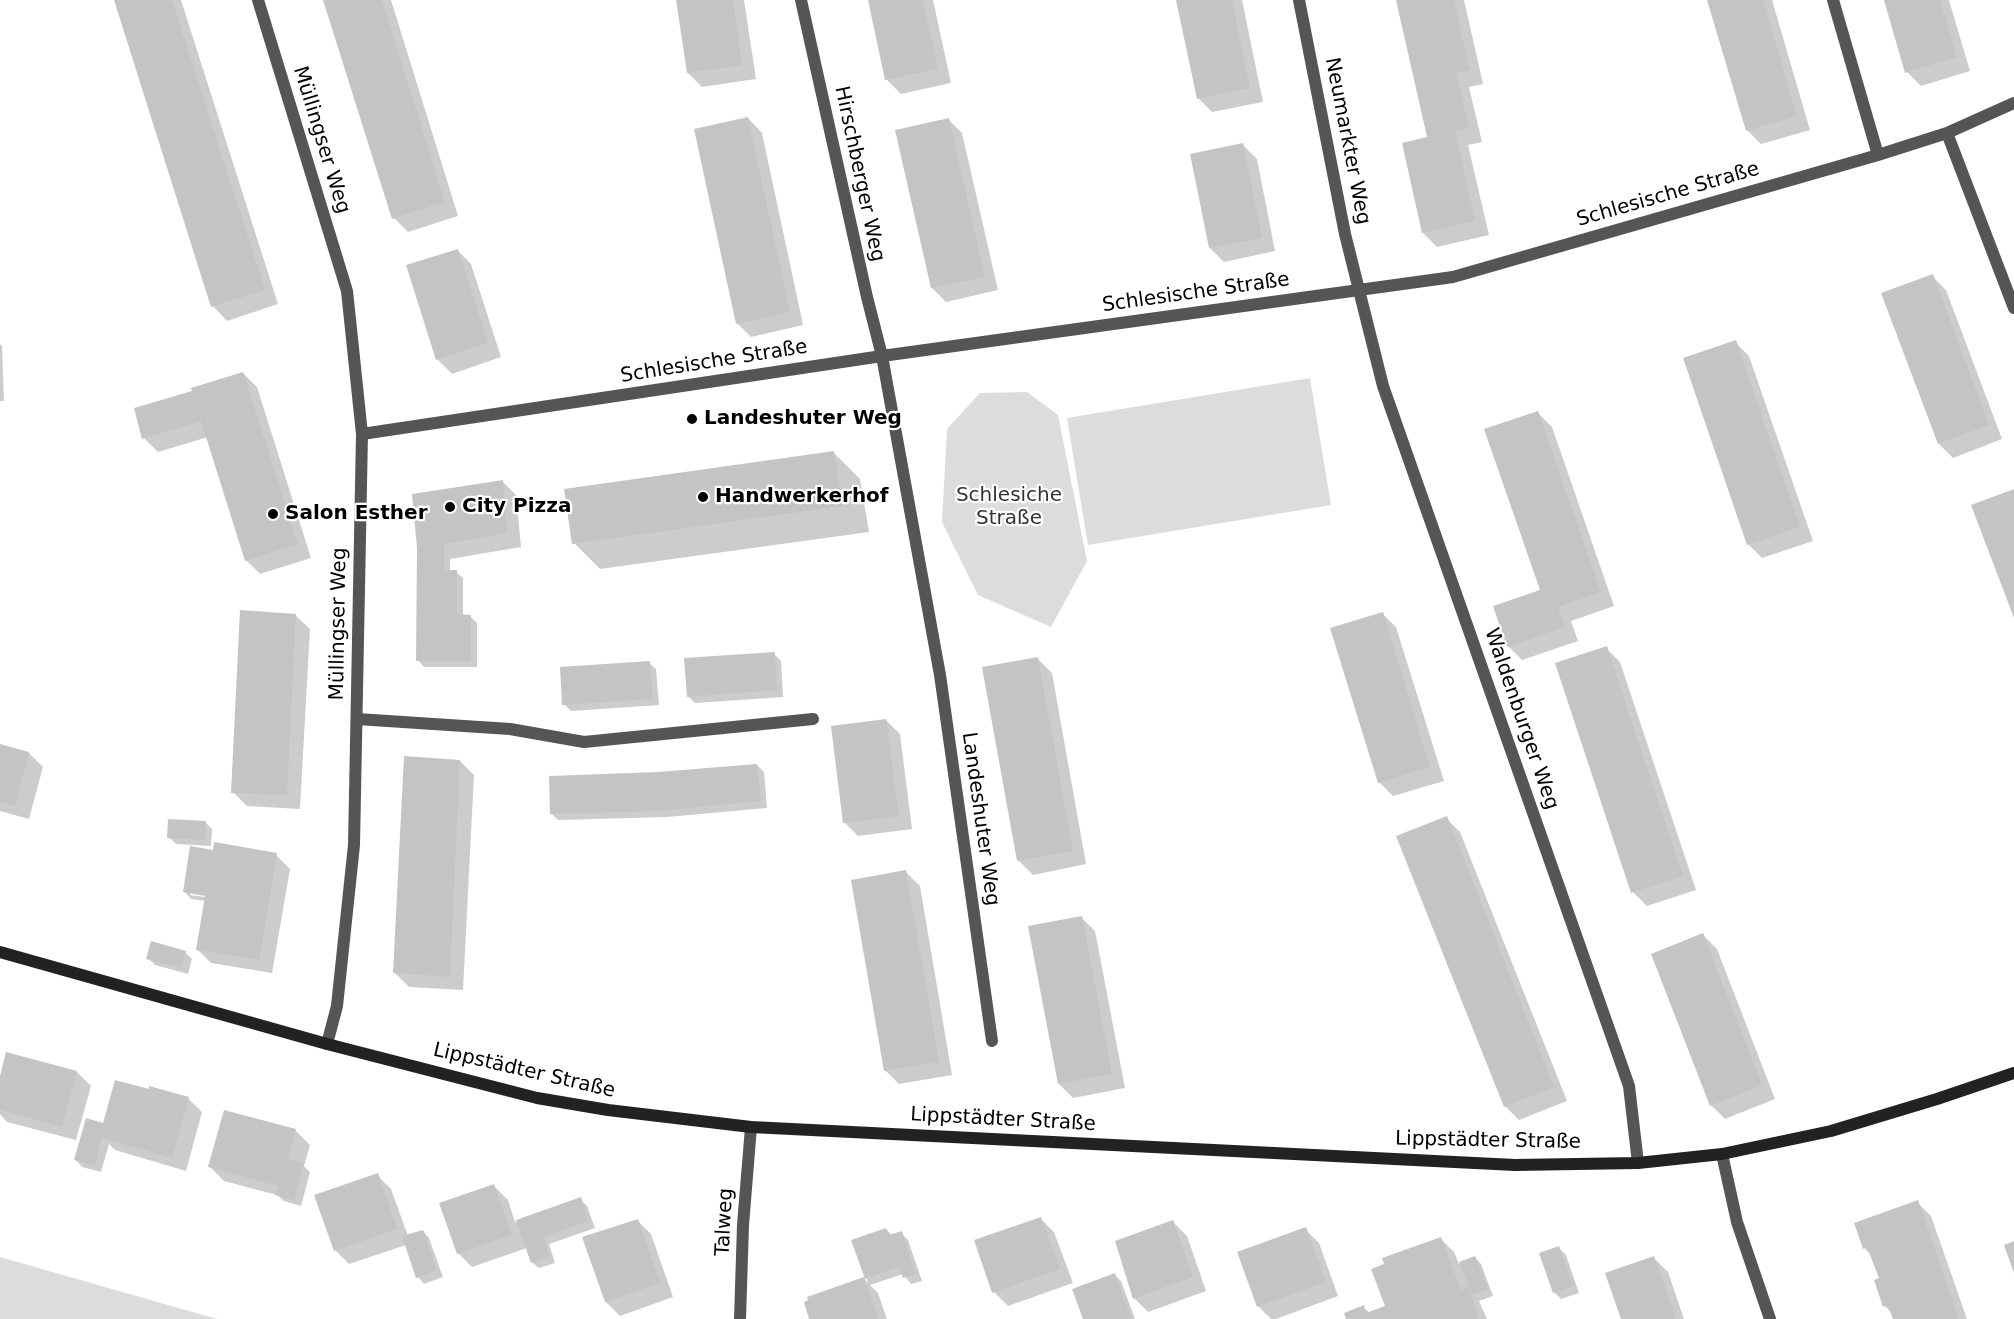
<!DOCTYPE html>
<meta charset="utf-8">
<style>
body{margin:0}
canvas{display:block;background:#fff}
</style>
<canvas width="2014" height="1319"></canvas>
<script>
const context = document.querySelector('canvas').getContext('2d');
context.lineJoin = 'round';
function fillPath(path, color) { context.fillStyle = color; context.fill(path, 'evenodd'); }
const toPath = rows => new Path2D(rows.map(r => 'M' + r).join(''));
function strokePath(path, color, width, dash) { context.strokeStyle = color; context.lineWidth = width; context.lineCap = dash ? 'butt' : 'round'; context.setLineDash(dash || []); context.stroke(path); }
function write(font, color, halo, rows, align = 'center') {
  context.font = font + ' "DejaVu Sans",sans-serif'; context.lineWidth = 4.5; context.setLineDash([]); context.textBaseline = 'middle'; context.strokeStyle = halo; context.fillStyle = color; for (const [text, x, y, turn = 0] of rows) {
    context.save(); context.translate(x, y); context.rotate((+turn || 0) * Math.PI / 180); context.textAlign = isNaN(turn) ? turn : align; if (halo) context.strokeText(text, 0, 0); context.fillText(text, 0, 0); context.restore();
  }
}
fillPath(toPath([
 [1310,378,1331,505,1088,545,1067,418],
 [1027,392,1058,415,1087,561,1051,627,978,595,942,522,947,429,980,393],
 [0,1257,217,1319,0,1319]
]), '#dcdcdc');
fillPath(toPath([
 [115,0,181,0,278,304,227,321,213,306],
 [325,0,391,0,458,216,408,232,394,218],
 [677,0,744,0,756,79,702,87,688,73],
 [869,0,933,0,951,83,901,94,887,80],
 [1178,0,1242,0,1263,102,1212,112,1198,98],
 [1398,0,1464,0,1483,84,1469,87,1482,142,1468,145,1489,235,1437,247,1423,233,1429,138],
 [1709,0,1772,0,1810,130,1761,144,1747,130],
 [1885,0,1949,0,1970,71,1921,86,1907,72],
 [748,118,762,133,803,325,751,337,737,323],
 [948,119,962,133,998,290,946,302,932,288],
 [1243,145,1257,159,1275,251,1224,262,1210,248],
 [457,250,471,264,501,357,452,374,438,360,408,266],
 [1932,276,1946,290,2002,439,1953,458,1939,444,1883,294],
 [1735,342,1749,356,1813,541,1762,558,1748,544],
 [0,344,2,346,4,401,0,401],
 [243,373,257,387,311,558,260,574,246,560,208,437,158,452,144,438,194,392],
 [1538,413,1552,427,1614,606,1571,621,1578,641,1522,660,1508,646,1495,607,1542,591],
 [833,452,860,479,869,532,600,569,574,543],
 [502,481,516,495,521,547,450,559,450,571,456,572,463,578,463,616,470,616,477,623,477,667,424,667,418,660,418,548],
 [1382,613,1396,627,1444,781,1393,796,1379,782],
 [295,615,310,629,300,809,247,806,233,792],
 [1606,648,1620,662,1696,890,1647,906,1633,892],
 [774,654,781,661,783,697,695,703,688,696],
 [1038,659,1052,673,1086,864,1033,875,1019,861],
 [649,663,656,669,659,705,571,711,564,704],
 [886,720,900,734,912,829,858,836,844,822],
 [0,745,29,753,43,767,29,819,0,811],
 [460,761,474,775,463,990,409,987,395,973],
 [757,765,764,772,767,808,667,817,558,820,551,813],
 [1446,818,1460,832,1567,1101,1519,1120,1505,1106],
 [205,822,212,829,211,846,176,844,169,837],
 [214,852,276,855,290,869,272,973,211,963,197,949,206,901,191,899,185,892],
 [190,892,213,895,212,898,190,895],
 [906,872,920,886,952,1075,899,1084,885,1070],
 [1081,917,1095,931,1125,1088,1073,1098,1059,1084],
 [1703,935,1717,949,1775,1099,1725,1119,1711,1105],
 [185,952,192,959,188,974,155,965,148,958],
 [77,1072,91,1086,76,1140,7,1122,0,1114,0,1082],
 [188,1098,202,1112,186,1171,115,1150,109,1144,101,1172,82,1167,76,1160,104,1126],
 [296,1131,310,1145,304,1166,310,1172,301,1206,284,1201,277,1195,224,1181,210,1167],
 [377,1175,391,1189,408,1236,423,1231,429,1238,443,1277,424,1284,418,1277,406,1245,349,1264,335,1250],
 [494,1186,508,1200,515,1222,580,1199,587,1206,595,1228,549,1244,555,1263,539,1268,532,1262,527,1248,472,1267,458,1253],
 [1917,1202,1931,1216,1967,1319,1894,1319,1892,1314,1885,1306,1880,1279,1872,1256,1864,1248],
 [1040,1218,1054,1232,1073,1283,1008,1306,994,1292],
 [637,1220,651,1234,673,1297,620,1316,606,1302],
 [1173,1222,1187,1236,1206,1291,1148,1312,1134,1298,1122,1264],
 [886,1229,893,1236,901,1233,908,1240,922,1281,911,1284,903,1274,870,1285,878,1293,887,1319,810,1319,864,1279,868,1283,853,1241],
 [1305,1229,1319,1243,1338,1296,1276,1319,1271,1319,1258,1306],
 [1440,1238,1454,1252,1459,1264,1475,1257,1481,1264,1493,1296,1479,1301,1487,1319,1348,1319,1363,1307,1370,1313,1387,1307],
 [1559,1248,1566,1255,1579,1293,1561,1299,1554,1292],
 [1654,1258,1668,1272,1684,1319,1623,1319],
 [1114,1275,1121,1281,1135,1319,1084,1319]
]), '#0003');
fillPath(toPath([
 [114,0,172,0,265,290,211,307],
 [323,0,382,0,445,202,392,219],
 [676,0,733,0,742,65,687,73],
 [868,0,923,0,938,69,885,80],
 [1176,0,1232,0,1250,88,1197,99],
 [1396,0,1454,0,1470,70,1456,73,1469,128,1455,131,1475,221,1422,233,1402,143,1427,137],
 [1707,0,1763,0,1797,116,1746,131],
 [1884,0,1940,0,1957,57,1905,73],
 [748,117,790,312,736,324,694,129],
 [949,118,985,277,931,288,895,130],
 [1243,143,1262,238,1209,248,1190,154],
 [458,249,488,343,436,360,406,265],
 [1933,274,1989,425,1938,444,1881,293],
 [1736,340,1800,527,1747,545,1683,358],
 [243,372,298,544,245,561,201,421,142,439,134,408,192,391,191,388],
 [1538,411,1601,592,1558,607,1565,627,1507,647,1493,606,1540,590,1484,429],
 [834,451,843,506,572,544,564,489],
 [503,480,507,533,444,544,444,570,457,570,457,614,471,615,471,661,416,661,417,548,412,494],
 [2014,489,2014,618,1971,505],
 [240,610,296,614,287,795,231,793],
 [1383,612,1430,767,1378,783,1330,628],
 [1607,646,1683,876,1631,893,1555,663],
 [775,652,777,690,687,697,684,658],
 [1038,657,1073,851,1017,861,982,667],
 [650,661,653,699,562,705,560,667],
 [886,719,899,816,843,823,831,726],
 [0,744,29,752,15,806,0,802],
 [404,756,460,760,450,977,393,973],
 [757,764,761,801,659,811,550,814,549,776,658,772],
 [1447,816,1554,1087,1504,1107,1396,836],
 [168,819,206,821,205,840,167,838],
 [214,842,277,853,259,960,196,950,205,896,183,892,190,846,213,850],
 [906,870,939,1062,884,1071,851,880],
 [1082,916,1112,1074,1058,1084,1028,926],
 [1703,933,1762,1085,1710,1106,1651,954],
 [151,941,186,951,181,968,146,959],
 [6,1052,77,1071,62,1127,0,1110,0,1076],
 [115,1080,149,1089,149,1086,189,1097,172,1158,102,1138,95,1166,74,1160,86,1118,103,1123],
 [224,1110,296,1129,288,1159,304,1164,294,1200,275,1195,278,1186,208,1167],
 [378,1173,397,1229,334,1251,314,1195],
 [494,1184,512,1235,457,1254,439,1203],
 [581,1197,589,1221,543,1237,550,1256,531,1263,516,1220],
 [1918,1200,1959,1319,1893,1319,1888,1305,1883,1307,1874,1280,1879,1278,1867,1247,1863,1249,1854,1223],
 [1041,1217,1060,1269,992,1293,974,1240],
 [638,1219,660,1283,605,1302,582,1237],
 [1173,1220,1193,1277,1133,1299,1115,1241],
 [1306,1227,1326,1282,1257,1307,1237,1252],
 [886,1228,889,1235,902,1231,916,1274,903,1278,899,1267,865,1279,851,1240],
 [423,1230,437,1270,416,1278,402,1236],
 [1441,1237,1461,1290,1468,1287,1479,1319,1346,1319,1344,1313,1364,1305,1366,1313,1385,1306,1371,1269,1384,1264,1382,1258],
 [2014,1241,2014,1273,2004,1245],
 [1559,1246,1574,1286,1553,1293,1539,1253],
 [1475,1256,1488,1289,1472,1295,1459,1262],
 [1654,1256,1676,1319,1621,1319,1605,1273],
 [1115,1273,1131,1317,1124,1319,1083,1319,1072,1289],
 [864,1277,878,1319,809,1319,804,1302,808,1300,807,1297]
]), '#c4c4c4');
strokePath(toPath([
 [357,719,510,729,584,742,813,719]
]), '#555', 12);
strokePath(toPath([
 [258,0,347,291,362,434,354,845,337,1006,327,1044],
 [801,0,867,297,882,356,940,675,992,1041],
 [1299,0,1345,234,1383,386,1629,1086,1638,1163],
 [1833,0,1878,155],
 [1947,133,2014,308],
 [362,434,882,356,1453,277,1878,155,1947,133,2014,103],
 [1722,1154,1737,1222,1770,1319],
 [740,1319,743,1225,751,1127]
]), '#555', 12);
strokePath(toPath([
 [0,952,327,1044,537,1098,608,1110,751,1127,1515,1165,1638,1163,1722,1154,1831,1131,1937,1099,2014,1073]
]), '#222', 12);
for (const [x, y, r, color] of [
 [692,419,6,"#000"],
 [703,497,6,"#000"],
 [450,507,6,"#000"],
 [273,514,6,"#000"]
]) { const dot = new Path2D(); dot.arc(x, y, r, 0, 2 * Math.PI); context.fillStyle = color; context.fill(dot); strokePath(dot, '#fff', 2); }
write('20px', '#000', '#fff', [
 ["Müllingser Weg",321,140,73],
 ["Neumarkter Weg",1347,141,79],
 ["Hirschberger Weg",859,174,78],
 ["Schlesische Straße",1668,195,-16],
 ["Schlesische Straße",1196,293,-8],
 ["Schlesische Straße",714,362,-9],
 ["Müllingser Weg",339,624,-89],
 ["Waldenburger Weg",1521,719,71],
 ["Landeshuter Weg",980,819,82],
 ["Lippstädter Straße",524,1071,13],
 ["Lippstädter Straße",1003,1120,3],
 ["Lippstädter Straße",1488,1141,1],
 ["Talweg",725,1222,-87]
]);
write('bold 20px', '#000', '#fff', [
 ["Landeshuter Weg",704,419],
 ["Handwerkerhof",715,497],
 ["City Pizza",462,507],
 ["Salon Esther",285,514]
], 'left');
write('20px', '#333', '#fff', [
 ["Schlesiche",1009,496],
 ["Straße",1009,519]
]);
</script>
